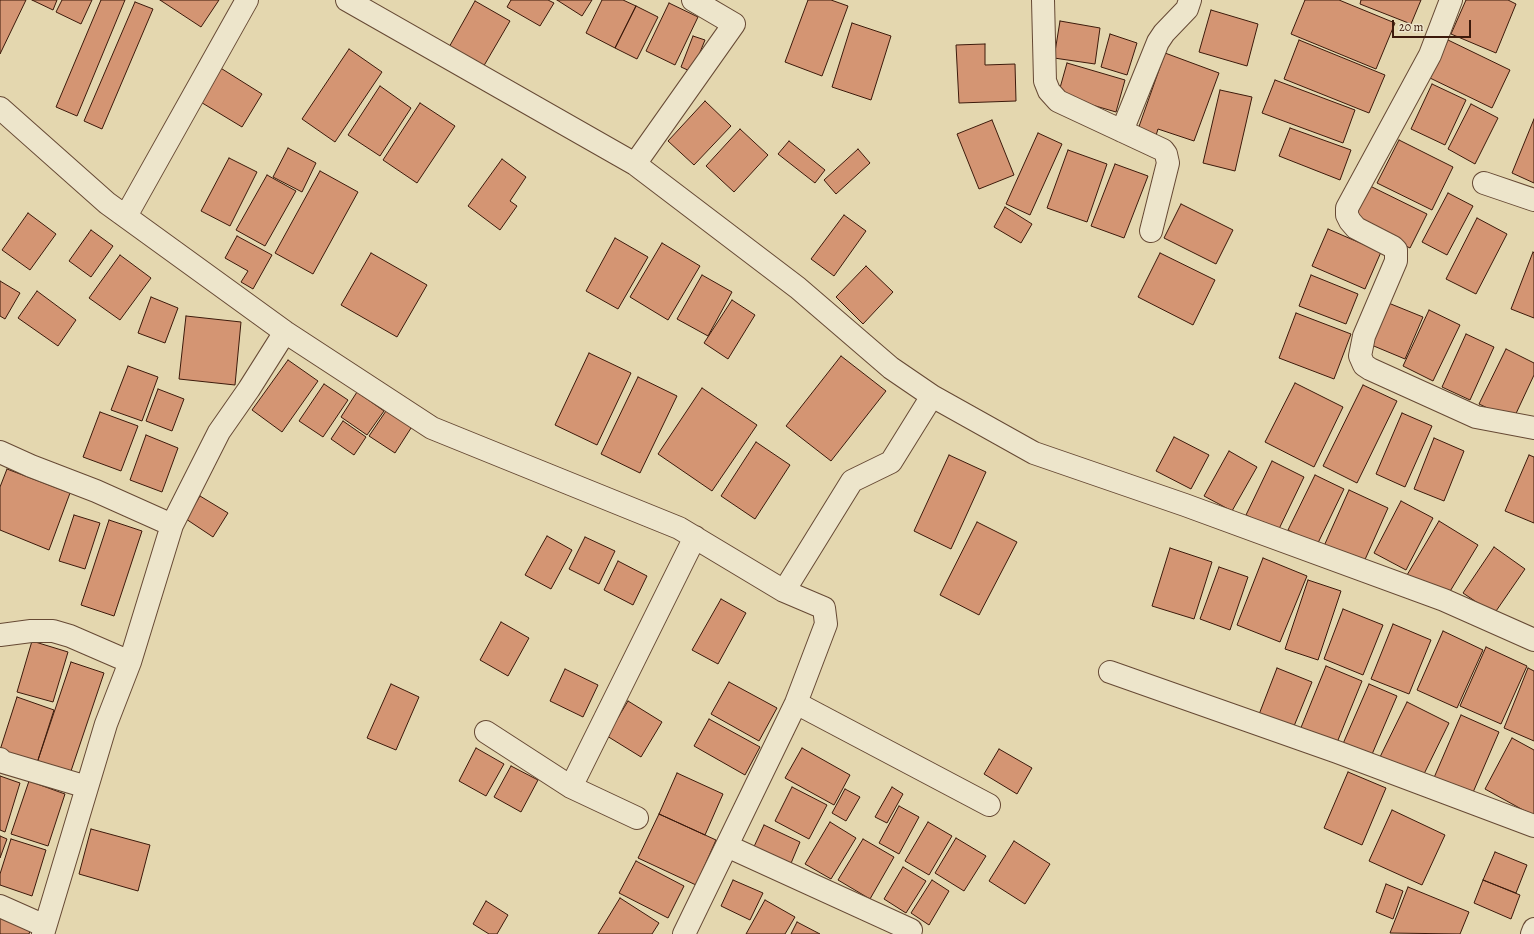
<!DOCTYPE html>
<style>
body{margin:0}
#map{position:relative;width:1534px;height:934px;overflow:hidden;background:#e4d7af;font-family:Alegreya,serif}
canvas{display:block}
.scale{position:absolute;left:1392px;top:20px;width:79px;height:18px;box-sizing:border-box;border:2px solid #3c1a0b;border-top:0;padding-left:5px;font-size:12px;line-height:14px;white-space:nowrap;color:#3c1a0b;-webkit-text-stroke:3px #ede5cb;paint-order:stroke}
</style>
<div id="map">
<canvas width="1534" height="934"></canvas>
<div class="scale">20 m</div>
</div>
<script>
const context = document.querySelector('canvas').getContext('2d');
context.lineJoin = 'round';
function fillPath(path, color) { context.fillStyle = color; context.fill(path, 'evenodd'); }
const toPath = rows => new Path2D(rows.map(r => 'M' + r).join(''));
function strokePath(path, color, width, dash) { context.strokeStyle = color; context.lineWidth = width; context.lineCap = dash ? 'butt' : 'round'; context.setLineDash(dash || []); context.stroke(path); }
const building = toPath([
 [0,0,26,0,0,54,0,0],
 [32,0,57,0,53,10,32,0],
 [62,0,92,0,81,24,56,12,62,0],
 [101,0,125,0,77,116,56,107,101,0],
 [160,0,219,0,201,27,160,0],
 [511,0,548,0,554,3,540,26,507,7,511,0],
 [557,0,592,0,582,16,557,0],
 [602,0,623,0,636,6,615,48,586,33,602,0],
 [808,0,831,0,848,6,822,76,785,62,808,0],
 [1305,0,1339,0,1395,23,1376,69,1291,34,1305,0],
 [1361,0,1421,0,1411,24,1360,4,1361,0],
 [1466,0,1508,0,1516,4,1496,53,1451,34,1466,0],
 [475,1,510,21,482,69,448,49,475,1],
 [135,2,153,9,102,129,84,121,135,2],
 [669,3,698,17,675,65,646,51,669,3],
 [636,6,658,17,637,59,615,48,636,6],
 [1211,10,1258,24,1247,66,1199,52,1211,10],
 [1060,21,1100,28,1095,64,1054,58,1060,21],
 [852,23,891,36,871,100,832,87,852,23],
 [1110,34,1137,43,1127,75,1101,67,1110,34],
 [693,36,705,40,692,72,681,67,693,36],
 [1299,40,1385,75,1369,113,1284,79,1299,40],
 [1448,40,1510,70,1492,108,1430,78,1448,40],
 [985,44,985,65,1015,64,1016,101,959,103,956,45,985,44],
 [349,49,382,72,335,142,302,119,349,49],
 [1165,53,1219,73,1194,141,1158,129,1154,142,1136,135,1165,53],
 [1067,63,1125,80,1116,112,1058,95,1067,63],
 [219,67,262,94,242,127,199,101,219,67],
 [1275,80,1355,110,1343,143,1262,113,1275,80],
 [1432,84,1466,100,1445,145,1411,129,1432,84],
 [380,86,411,108,380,156,348,135,380,86],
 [1220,90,1252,97,1235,171,1203,163,1220,90],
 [705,101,731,126,694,165,668,141,705,101],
 [420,103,455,126,417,183,383,160,420,103],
 [1471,104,1498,118,1475,164,1448,149,1471,104],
 [1534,119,1534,183,1512,173,1534,119],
 [992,120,1014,175,979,189,957,134,992,120],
 [1290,128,1351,150,1340,180,1279,156,1290,128],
 [740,129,768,155,734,192,706,166,740,129],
 [1038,133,1062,144,1030,215,1006,204,1038,133],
 [1399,140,1453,167,1432,210,1377,183,1399,140],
 [789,141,825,170,815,183,778,154,789,141],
 [288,148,316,163,302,192,273,177,288,148],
 [858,149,870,163,836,194,824,180,858,149],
 [1068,150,1107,164,1087,222,1047,208,1068,150],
 [229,158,257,172,230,226,201,211,229,158],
 [502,159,526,177,510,201,517,206,500,230,468,206,502,159],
 [1115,164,1148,176,1124,238,1091,226,1115,164],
 [320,171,358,192,313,274,275,253,320,171],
 [267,175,296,191,265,246,236,230,267,175],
 [1368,185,1427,214,1410,248,1351,219,1368,185],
 [1448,193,1473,206,1447,255,1422,242,1448,193],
 [1181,204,1233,230,1216,264,1164,238,1181,204],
 [1005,207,1032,224,1021,243,994,227,1005,207],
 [28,213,56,234,30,270,2,250,28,213],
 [844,215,866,231,834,276,811,259,844,215],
 [1477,218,1507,234,1476,294,1446,279,1477,218],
 [1328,229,1381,252,1365,289,1312,266,1328,229],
 [91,230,113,246,91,277,69,261,91,230],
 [237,236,272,255,253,289,241,282,248,271,225,258,237,236],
 [615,238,648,257,618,309,586,291,615,238],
 [662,243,700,266,668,320,630,297,662,243],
 [1533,252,1534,253,1534,318,1511,309,1533,252],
 [371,253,427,285,397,337,341,305,371,253],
 [1160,253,1215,280,1193,325,1138,297,1160,253],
 [120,255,151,278,120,320,89,298,120,255],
 [866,266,893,292,863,324,836,297,866,266],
 [702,275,732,292,708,336,677,319,702,275],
 [1311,275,1358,294,1346,324,1299,306,1311,275],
 [0,281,20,293,5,319,0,316,0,281],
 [37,291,76,320,58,346,18,318,37,291],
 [151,297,178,308,165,343,138,333,151,297],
 [732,300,755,315,728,359,704,343,732,300],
 [1386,302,1423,317,1405,359,1369,344,1386,302],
 [1429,310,1460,325,1433,381,1403,366,1429,310],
 [1296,313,1351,334,1334,379,1279,358,1296,313],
 [186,316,241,322,235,385,179,379,186,316],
 [1466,334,1494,347,1470,400,1442,387,1466,334],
 [1506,349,1534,363,1534,375,1513,420,1479,404,1506,349],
 [589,353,631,373,597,445,555,425,589,353],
 [841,356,886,391,831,461,786,426,841,356],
 [288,360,318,381,282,432,252,410,288,360],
 [128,366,158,377,142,421,111,410,128,366],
 [638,377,677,396,640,473,601,454,638,377],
 [1295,383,1343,407,1314,467,1265,442,1295,383],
 [324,384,348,400,323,437,299,421,324,384],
 [1363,385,1397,401,1357,483,1323,466,1363,385],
 [702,388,757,425,712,491,658,454,702,388],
 [158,389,184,399,172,431,146,421,158,389],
 [357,392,384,411,367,435,341,417,357,392],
 [388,408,413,425,395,453,369,436,388,408],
 [100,412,138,426,121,471,83,457,100,412],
 [1402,413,1432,426,1405,487,1376,474,1402,413],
 [343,421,366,437,354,455,331,439,343,421],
 [146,435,178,448,162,492,130,480,146,435],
 [1174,437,1209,455,1191,489,1156,471,1174,437],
 [1434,438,1464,451,1444,501,1414,489,1434,438],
 [756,442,790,465,755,519,721,496,756,442],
 [1229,451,1257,467,1232,511,1204,496,1229,451],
 [949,455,986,472,951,549,914,531,949,455],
 [1529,455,1534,457,1534,523,1505,511,1529,455],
 [1272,461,1304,477,1278,531,1246,515,1272,461],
 [7,469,70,493,49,550,0,530,0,487,7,469],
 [1315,475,1344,489,1317,545,1288,530,1315,475],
 [1349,490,1388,508,1363,564,1324,546,1349,490],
 [200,496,228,513,213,537,186,519,200,496],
 [1401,501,1433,518,1406,570,1374,553,1401,501],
 [74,515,100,523,85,569,59,561,74,515],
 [109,520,142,531,114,616,81,605,109,520],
 [1439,521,1478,545,1446,598,1407,575,1439,521],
 [977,522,1017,542,979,615,940,595,977,522],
 [547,536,572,550,551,589,525,575,547,536],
 [585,537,615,551,599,584,569,569,585,537],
 [1494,547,1525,569,1494,614,1463,593,1494,547],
 [1170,548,1212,562,1194,619,1152,606,1170,548],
 [1263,558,1307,576,1280,642,1237,625,1263,558],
 [618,561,647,576,633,605,604,590,618,561],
 [1219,567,1248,577,1230,630,1200,619,1219,567],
 [1308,580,1341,591,1318,660,1285,649,1308,580],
 [721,599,746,613,718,664,692,650,721,599],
 [1343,609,1383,625,1363,675,1324,659,1343,609],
 [501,622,529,638,508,676,480,660,501,622],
 [1393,624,1431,640,1409,694,1371,679,1393,624],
 [1443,631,1483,650,1457,708,1417,690,1443,631],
 [32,641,68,652,53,702,17,692,32,641],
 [1486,647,1527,666,1501,724,1460,706,1486,647],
 [71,662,104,673,70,774,37,763,71,662],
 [1326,666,1362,681,1336,745,1300,730,1326,666],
 [1277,668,1312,682,1292,731,1258,717,1277,668],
 [1528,668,1534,671,1534,741,1504,728,1528,668],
 [565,669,598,685,583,717,550,701,565,669],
 [729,682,777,708,759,741,711,714,729,682],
 [391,684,419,697,396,750,367,738,391,684],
 [1369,684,1397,696,1370,759,1342,746,1369,684],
 [17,697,54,710,37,763,0,750,17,697],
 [628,701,662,722,641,757,607,736,628,701],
 [1407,702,1449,723,1422,778,1380,757,1407,702],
 [1461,715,1499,732,1471,797,1433,780,1461,715],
 [709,719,760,747,745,775,694,746,709,719],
 [1512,738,1534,750,1534,816,1485,789,1512,738],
 [476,748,504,764,486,796,459,781,476,748],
 [802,748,850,775,834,805,785,778,802,748],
 [999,749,1032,768,1017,794,984,774,999,749],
 [511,766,538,780,521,812,494,797,511,766],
 [1348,772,1386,788,1362,845,1324,828,1348,772],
 [677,773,723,794,705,835,659,814,677,773],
 [0,776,20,783,5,832,0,830,0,776],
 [29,781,65,794,48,846,11,834,29,781],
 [792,787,827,805,809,839,775,821,792,787],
 [892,787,903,794,887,823,875,817,892,787],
 [845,789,860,797,846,821,832,813,845,789],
 [899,806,919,817,899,854,879,843,899,806],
 [1392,810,1445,835,1422,885,1369,861,1392,810],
 [659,814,716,840,696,885,638,858,659,814],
 [830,822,856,838,831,879,805,864,830,822],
 [928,822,952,836,929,875,905,861,928,822],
 [764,825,800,842,789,868,752,851,764,825],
 [91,829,150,845,138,891,79,874,91,829],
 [0,836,7,839,0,858,0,836],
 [956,838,986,856,964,891,935,873,956,838],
 [11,839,46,850,32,896,0,885,0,874,11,839],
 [863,839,894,857,870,899,838,880,863,839],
 [1014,841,1050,864,1025,904,989,881,1014,841],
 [1495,852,1527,865,1516,893,1483,880,1495,852],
 [636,861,684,886,668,918,619,893,636,861],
 [903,867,926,881,906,913,884,899,903,867],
 [733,880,763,893,750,920,721,906,733,880],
 [932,880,949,891,929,925,911,913,932,880],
 [1483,880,1520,895,1511,919,1474,903,1483,880],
 [1386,884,1403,891,1393,919,1376,912,1386,884],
 [1408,887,1469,912,1460,934,1390,933,1408,887],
 [620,898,659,923,652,934,598,934,620,898],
 [765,900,795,917,785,934,746,934,765,900],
 [486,901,508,915,497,934,489,934,473,924,486,901],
 [0,914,32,925,29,934,0,934,0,914],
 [797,922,820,934,791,934,797,922]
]);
fillPath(building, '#d49573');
strokePath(building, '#3c1a0b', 1);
const street = toPath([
 [347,0,635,164,798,288,891,368,932,396,1034,453,1185,505,1444,600,1534,640],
 [1043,0,1045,81,1049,91,1058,101,1163,150,1166,154,1168,163,1151,231],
 [1451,0,1430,55,1347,208,1347,215,1350,221,1356,228,1393,247,1396,250,1396,261,1364,336,1360,356,1364,365,1370,369,1476,417,1534,428],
 [0,108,107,203,285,332,432,428,679,528,784,591,824,608,826,624,796,703,684,934],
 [1122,131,1158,42,1164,33,1187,9,1190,0],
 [635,164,734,24,693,0],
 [1484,183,1534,200],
 [126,216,247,0],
 [0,452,31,466,96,491,172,525],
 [784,591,852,481,891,462,932,396],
 [0,635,31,631,53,631,70,636,130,662],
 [1110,672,1337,752,1534,826],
 [796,703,989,805],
 [486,732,571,787,637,818],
 [0,759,3,762,87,787],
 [571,787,695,537],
 [727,846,911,930],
 [0,906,45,926],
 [43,934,106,724,130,662,172,525,219,432,249,389,285,332],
 [1532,934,1534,929]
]);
strokePath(street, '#664934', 24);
strokePath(street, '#ede5cb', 22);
</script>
